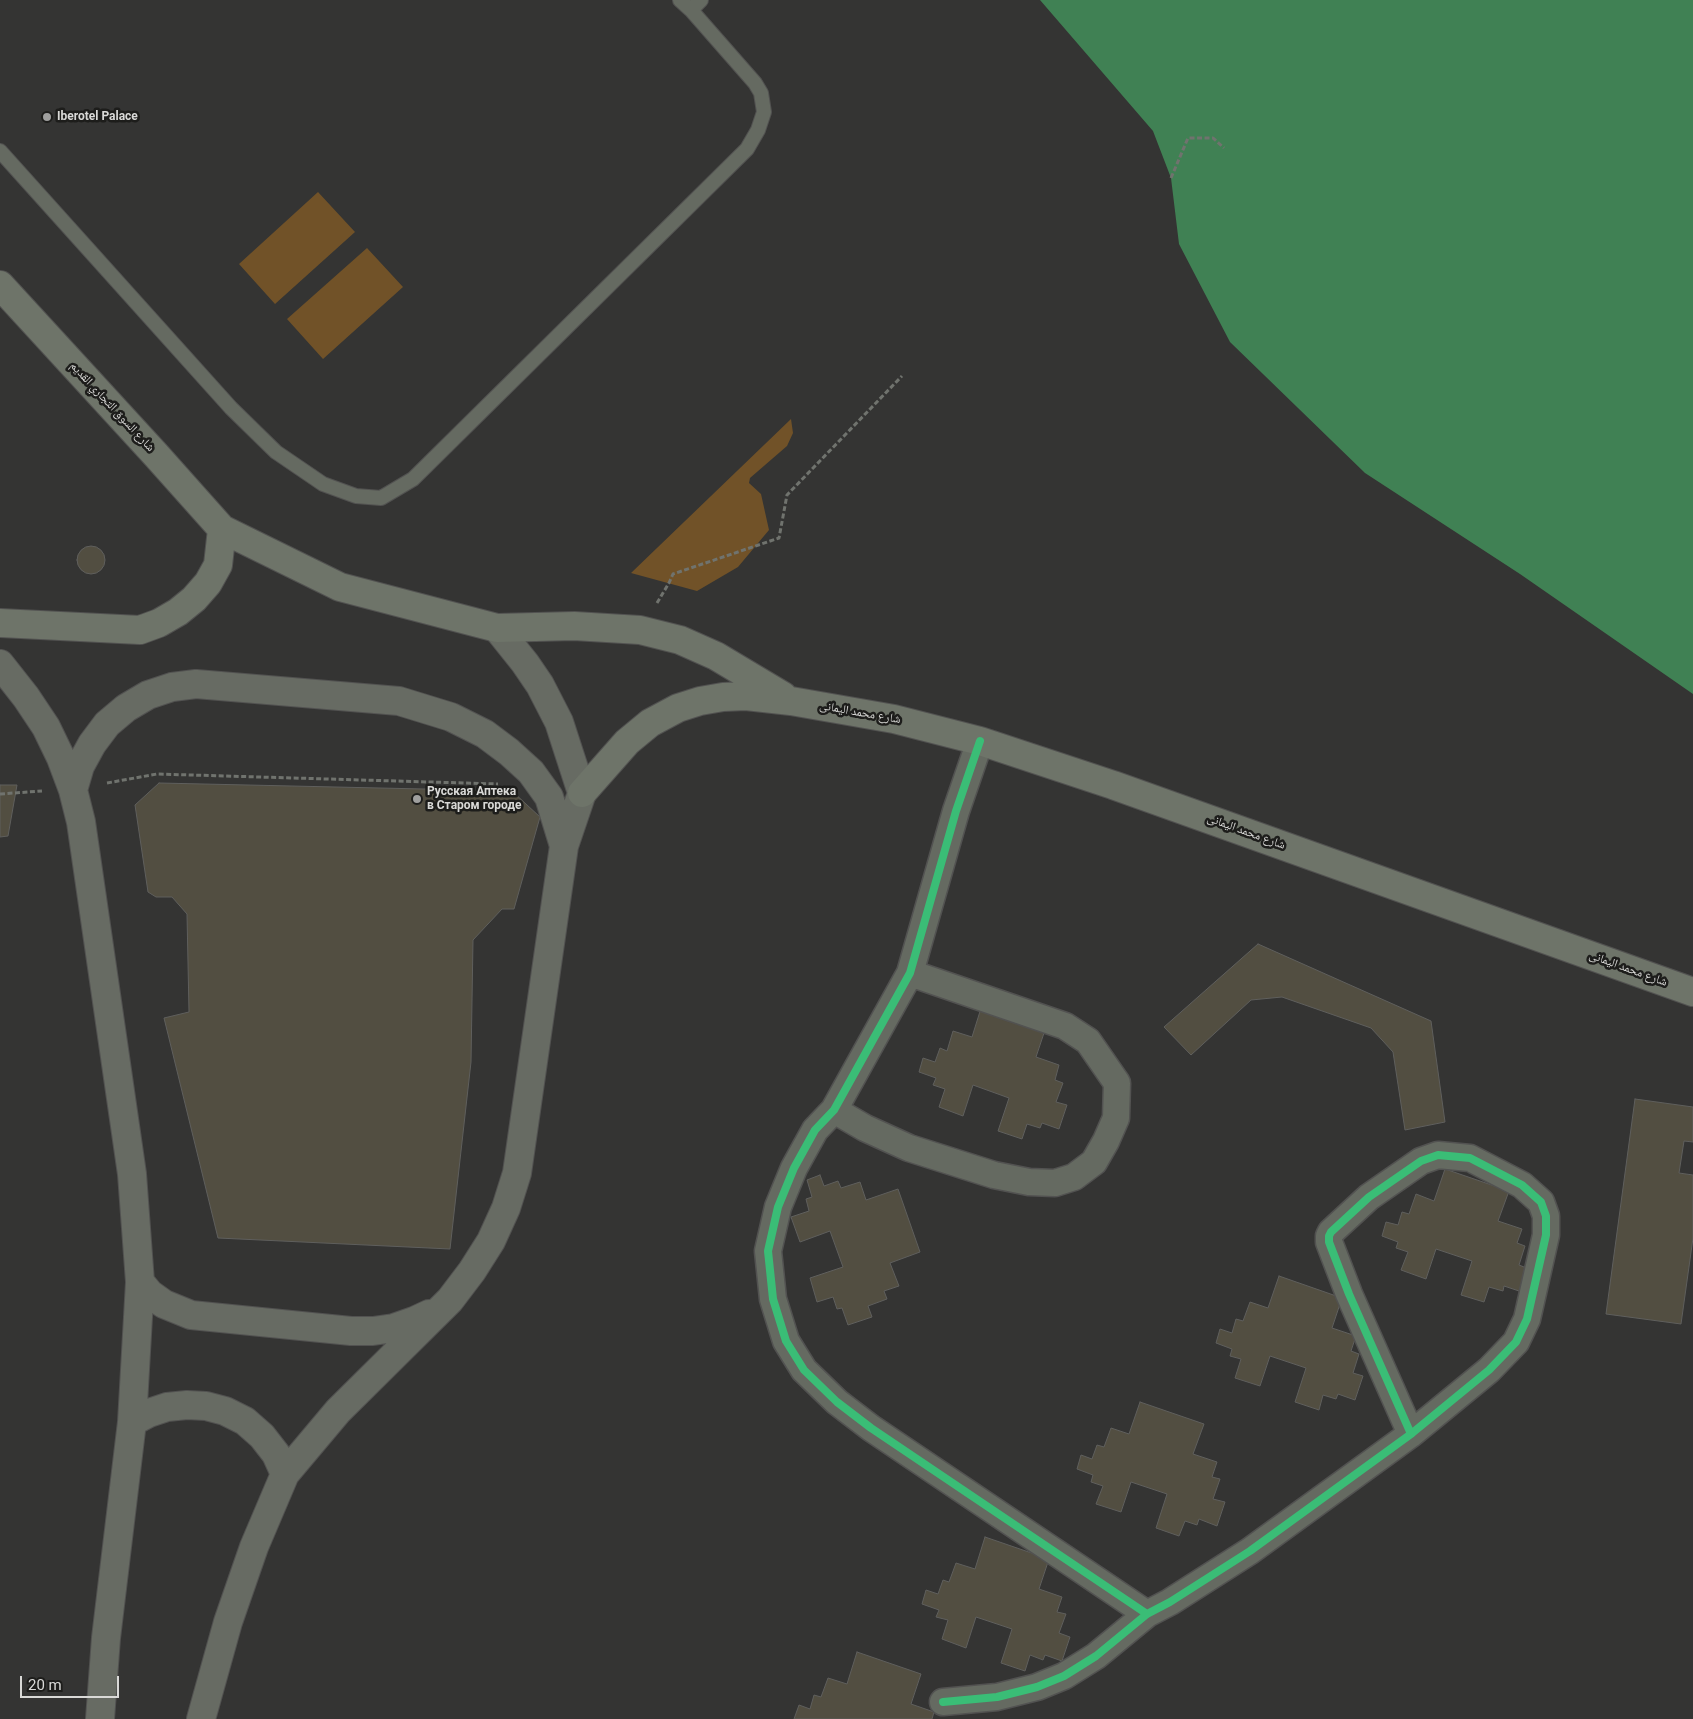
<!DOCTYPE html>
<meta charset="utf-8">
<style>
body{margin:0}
#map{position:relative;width:1693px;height:1719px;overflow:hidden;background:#343433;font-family:Roboto,sans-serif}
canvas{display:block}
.scale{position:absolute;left:20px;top:1676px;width:99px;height:22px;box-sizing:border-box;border:2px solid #d9d9d7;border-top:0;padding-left:6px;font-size:15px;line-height:18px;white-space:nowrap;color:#d9d9d7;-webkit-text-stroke:4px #1d1d1b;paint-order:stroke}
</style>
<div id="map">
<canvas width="1693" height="1719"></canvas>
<div class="scale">20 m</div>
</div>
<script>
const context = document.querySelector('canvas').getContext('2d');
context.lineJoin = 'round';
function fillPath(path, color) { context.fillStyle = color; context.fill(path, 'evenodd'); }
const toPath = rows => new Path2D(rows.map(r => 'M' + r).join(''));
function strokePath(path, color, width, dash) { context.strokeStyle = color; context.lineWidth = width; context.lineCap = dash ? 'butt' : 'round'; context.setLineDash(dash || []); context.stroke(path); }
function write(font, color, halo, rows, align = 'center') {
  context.font = font + ' Roboto,"Noto Naskh Arabic",sans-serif'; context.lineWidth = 5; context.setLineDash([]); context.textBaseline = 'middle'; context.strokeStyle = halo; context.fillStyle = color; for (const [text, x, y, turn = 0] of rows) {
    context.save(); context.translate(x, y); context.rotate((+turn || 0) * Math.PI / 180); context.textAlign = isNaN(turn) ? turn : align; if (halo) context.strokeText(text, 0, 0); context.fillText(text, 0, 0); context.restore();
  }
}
fillPath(toPath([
 [318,192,355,232,275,304,239,264],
 [367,248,403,287,323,359,287,319],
 [791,419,793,433,787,446,750,478,749,483,761,494,769,530,738,567,697,591,631,573]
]), '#715228');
fillPath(toPath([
 [1040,0,1693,0,1693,694,1520,574,1365,473,1230,342,1179,244,1171,178,1153,131]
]), '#408154');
const building = toPath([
 '77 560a14 14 0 1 1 28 0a14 14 0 1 1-28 0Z',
 [159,783,512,791,540,817,514,909,502,909,473,940,471,1062,450,1249,218,1238,164,1018,189,1012,187,914,172,897,156,897,148,892,135,805,159,783],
 [0,785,17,785,8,836,0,837,0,785],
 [1258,944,1431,1021,1445,1122,1405,1130,1393,1052,1371,1028,1282,997,1251,1000,1191,1055,1164,1027,1258,944],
 [982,1005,1046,1027,1036,1057,1059,1065,1055,1080,1063,1083,1056,1102,1067,1105,1059,1129,1042,1123,1040,1128,1027,1124,1022,1139,998,1131,1009,1098,973,1085,963,1116,939,1107,945,1089,933,1085,936,1078,919,1072,923,1058,935,1062,940,1048,947,1051,953,1031,972,1037,982,1005],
 [1635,1099,1693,1107,1693,1142,1684,1141,1679,1173,1693,1175,1693,1238,1681,1324,1606,1314,1635,1099],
 [1445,1169,1509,1191,1498,1221,1522,1229,1517,1243,1525,1246,1519,1265,1529,1269,1522,1292,1504,1286,1503,1291,1489,1287,1484,1302,1461,1295,1472,1261,1436,1249,1426,1279,1401,1270,1408,1252,1396,1248,1398,1242,1382,1236,1386,1222,1398,1225,1402,1212,1409,1214,1416,1194,1434,1201,1445,1169],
 [820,1175,824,1186,838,1181,841,1188,860,1182,866,1200,898,1189,920,1252,890,1263,899,1286,884,1291,887,1299,868,1306,872,1317,848,1325,842,1308,837,1309,833,1297,817,1302,810,1278,843,1267,830,1231,800,1242,791,1217,809,1211,806,1199,812,1197,807,1180,820,1175],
 [1279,1276,1342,1298,1332,1328,1356,1336,1351,1351,1359,1354,1353,1373,1363,1376,1355,1400,1338,1394,1336,1399,1323,1395,1319,1410,1295,1402,1306,1368,1270,1356,1260,1386,1235,1378,1241,1359,1230,1356,1232,1349,1216,1343,1220,1329,1232,1333,1236,1319,1243,1321,1250,1302,1268,1308,1279,1276],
 [1140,1402,1204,1424,1193,1454,1217,1462,1212,1477,1220,1479,1213,1499,1225,1502,1217,1526,1199,1519,1197,1525,1185,1521,1179,1536,1156,1528,1167,1494,1131,1482,1121,1512,1096,1504,1103,1486,1091,1482,1093,1475,1077,1469,1081,1455,1092,1459,1097,1445,1104,1447,1111,1428,1129,1434,1140,1402],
 [985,1537,1049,1559,1039,1589,1062,1597,1057,1612,1066,1614,1059,1633,1070,1637,1062,1661,1045,1655,1043,1660,1030,1655,1025,1671,1001,1663,1012,1629,976,1617,966,1648,942,1639,948,1620,936,1617,939,1610,922,1604,926,1590,938,1594,943,1580,949,1582,956,1563,975,1569,985,1537],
 [857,1652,921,1674,911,1704,934,1712,932,1719,794,1719,799,1705,810,1709,814,1695,821,1697,828,1678,847,1684,857,1652]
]);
fillPath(building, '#524e41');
strokePath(building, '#5f5f5d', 1);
const service = toPath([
 [691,10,701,0],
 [0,151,231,408,276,452,323,484,356,496,381,498,413,479,747,149,758,130,764,112,761,93,755,83,691,10,680,0]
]);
const minor = toPath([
 [980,741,956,811,910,973,834,1110,815,1130,794,1168,778,1207,768,1251,773,1299,786,1341,804,1370,837,1402,871,1428,1147,1614],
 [834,1110,865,1128,909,1148,994,1175,1029,1182,1055,1183,1074,1177,1094,1162,1106,1141,1116,1118,1117,1083,1088,1041,1065,1026,910,973],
 [943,1702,997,1697,1037,1687,1064,1676,1096,1656,1147,1614,1170,1602,1250,1551,1411,1434,1489,1370,1516,1342,1527,1319,1546,1235,1546,1216,1541,1202,1522,1185,1470,1158,1438,1155,1421,1161,1369,1197,1331,1232,1329,1236,1329,1242,1349,1294,1411,1434]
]);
const secondary = toPath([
 [0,664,26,697,46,727,61,758,73,790,81,822,132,1174,140,1282,132,1422,106,1638,100,1719],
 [73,790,80,766,92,744,107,724,126,708,148,695,172,687,196,684,399,701,451,717,485,734,509,752,531,772,549,797,564,846],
 [140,1282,150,1294,164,1304,191,1315,351,1331,373,1331,394,1328,414,1321,429,1314],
 [132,1422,149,1413,167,1407,187,1405,206,1406,225,1411,245,1421,262,1436,276,1454,285,1474],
 [201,1719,228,1622,254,1547,285,1474,338,1411,450,1300,472,1271,491,1241,506,1208,517,1173,564,846,582,793,559,722,540,685,525,663,497,628]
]);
const primary = toPath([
 [0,285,156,455,222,529,340,587,497,628,574,626,640,630,680,640,716,656,783,696],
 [0,623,140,630,159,623,178,612,194,599,208,583,218,565,222,529],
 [582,793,627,742,650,723,678,708,700,701,723,697,746,696,791,701,894,719,980,741,1113,785,1693,992]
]);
strokePath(service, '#525251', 16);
strokePath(minor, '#525251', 29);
strokePath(secondary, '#525251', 30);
strokePath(primary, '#525251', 30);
strokePath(toPath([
 [1171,178,1188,138,1213,138,1224,148],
 [657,603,669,583,673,574,779,538,787,495,902,376],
 [107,783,157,774,498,784],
 [0,794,42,791]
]), '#70736e', 3, [5, 2.5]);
strokePath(service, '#656a61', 14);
strokePath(minor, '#656a61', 26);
strokePath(secondary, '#676b63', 28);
strokePath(primary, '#6e7469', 28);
strokePath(toPath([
 [980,741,956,811,910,973,834,1110,815,1130,794,1168,778,1207,768,1251,773,1299,786,1341,804,1370,837,1402,871,1428,1147,1614],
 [943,1702,997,1697,1037,1687,1064,1676,1096,1656,1147,1614,1170,1602,1250,1551,1411,1434,1489,1370,1516,1342,1527,1319,1546,1235,1546,1216,1541,1202,1522,1185,1470,1158,1438,1155,1421,1161,1369,1197,1331,1232,1329,1236,1329,1242,1349,1294,1411,1434]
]), '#3abd76', 8);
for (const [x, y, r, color] of [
 [47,117,5,"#9f9f9e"],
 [417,799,5,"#9f9f9e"]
]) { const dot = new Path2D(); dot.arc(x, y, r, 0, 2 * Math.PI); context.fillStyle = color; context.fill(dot); strokePath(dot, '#1d1d1b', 2); }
write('bold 12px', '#d9d9d7', '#1d1d1b', [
 ["Iberotel Palace",57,117],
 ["Русская Аптека",427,792],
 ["в Старом городе",427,806]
], 'left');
write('12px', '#d9d9d7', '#1d1d1b', [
 ["شارع السوق التجاري القديم",112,407,47],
 ["شارع محمد اليمانى",860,713,10],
 ["شارع محمد اليمانى",1246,832,20],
 ["شارع محمد اليمانى",1628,969,20]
]);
</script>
